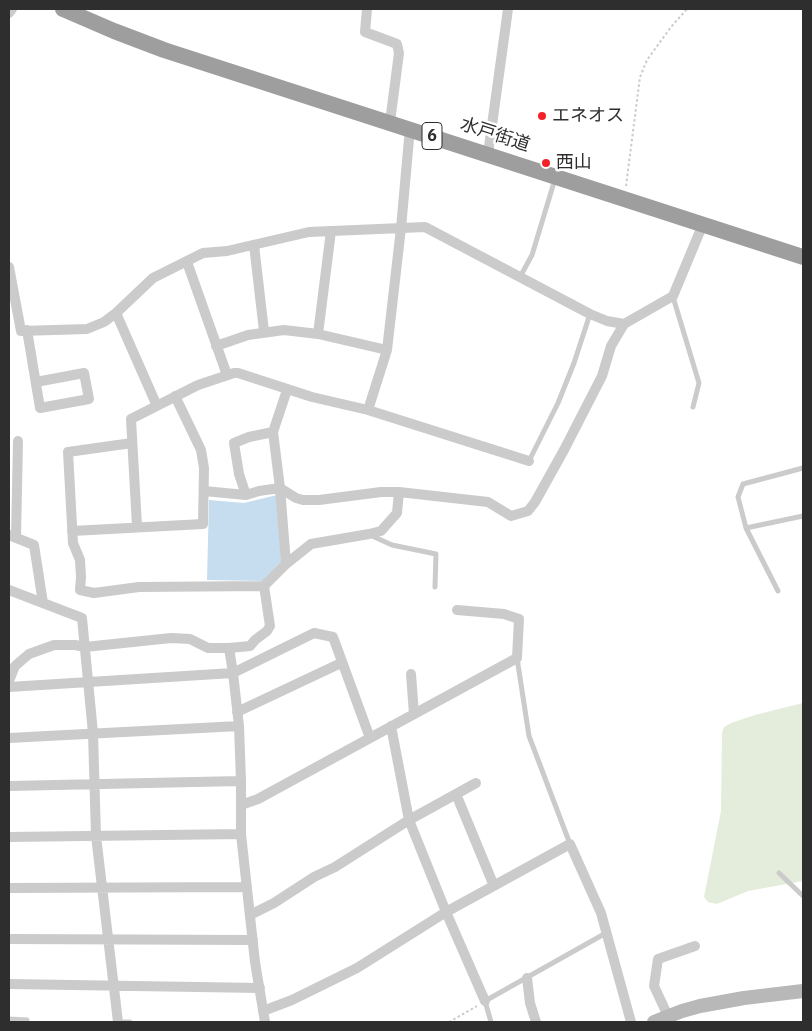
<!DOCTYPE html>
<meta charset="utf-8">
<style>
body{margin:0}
#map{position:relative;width:812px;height:1031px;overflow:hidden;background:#fff;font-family:"IBM Plex Sans",sans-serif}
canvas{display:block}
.frame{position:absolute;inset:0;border:10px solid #2e2e2e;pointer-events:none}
</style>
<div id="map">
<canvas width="812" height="1031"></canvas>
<div class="frame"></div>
</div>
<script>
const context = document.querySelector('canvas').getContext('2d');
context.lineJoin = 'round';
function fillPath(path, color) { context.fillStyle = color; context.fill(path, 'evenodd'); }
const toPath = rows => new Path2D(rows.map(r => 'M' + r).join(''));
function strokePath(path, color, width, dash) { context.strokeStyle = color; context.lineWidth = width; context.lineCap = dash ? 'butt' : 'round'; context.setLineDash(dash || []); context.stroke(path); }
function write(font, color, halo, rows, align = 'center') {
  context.font = font + ' "IBM Plex Sans","Noto Sans JP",sans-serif'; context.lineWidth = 5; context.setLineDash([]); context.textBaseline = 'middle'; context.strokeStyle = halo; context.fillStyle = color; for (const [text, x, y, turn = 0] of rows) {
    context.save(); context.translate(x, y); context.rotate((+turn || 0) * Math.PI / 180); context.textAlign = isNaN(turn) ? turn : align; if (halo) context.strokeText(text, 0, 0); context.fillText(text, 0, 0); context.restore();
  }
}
fillPath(toPath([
 [803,703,803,881,748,891,717,904,708,902,704,897,721,811,722,733,724,727,731,723,755,715]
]), '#e4eddb');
fillPath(toPath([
 [277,495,281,562,263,581,207,580,209,500,244,503]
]), '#c5ddee');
strokePath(toPath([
 [626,186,640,77,647,60,671,27,687,9],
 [449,1022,477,1006]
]), '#cbcbcb', 2, [2.5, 2.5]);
strokePath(toPath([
 [520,277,532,255,555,179],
 [673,297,699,383,693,407],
 [529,461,558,403,574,363,590,314],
 [746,528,803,516],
 [370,535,392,545,436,554,435,587],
 [778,591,746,528,738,497,743,484,803,468],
 [517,658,529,736,570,844],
 [779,873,803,896],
 [9,1019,27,1020],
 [118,1022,130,1022],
 [491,1022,485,1001,606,933]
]), '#cbcbcb', 5);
strokePath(toPath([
 [367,9,365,32,397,44,399,53,390,122],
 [9,13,12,9],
 [488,154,508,9],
 [254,245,264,331],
 [187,262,227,375],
 [9,267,21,331,87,329,104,322,116,313,153,278,203,253,227,251,309,232,425,227,590,314,607,321,624,324],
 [116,313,157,406],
 [27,330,40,408,89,399,84,373,36,382],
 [318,334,331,231],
 [216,346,248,335,284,330,318,334,387,350],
 [368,410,387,350,401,228,410,128],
 [132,443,68,452,73,543,80,560,81,577,80,590,94,593,139,587,264,586],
 [204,491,246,495,259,491,280,488,296,498,303,500,319,500,381,492,399,492,488,502,511,516,528,511,535,502,564,450,602,376,611,346,624,324,673,296,703,224],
 [246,495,239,474,234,443,249,437,273,432],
 [137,526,131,419,198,385,234,373,238,373,312,397,368,410,529,461],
 [72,531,203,524,204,468,201,450,175,396],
 [9,535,34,545,43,603],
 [16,538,18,441],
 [286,564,280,488,273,432,287,390],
 [9,590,82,618,93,733,96,836,118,1022],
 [411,674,414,714],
 [9,681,15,666,29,654,54,645,75,645,85,647,171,638,190,639,208,648,229,648,250,646,255,640,267,631,270,626,264,586,286,564,311,544,369,534,381,531,397,513,399,492],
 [9,687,233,673,229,648],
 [237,712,341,663],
 [391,726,409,820,446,912,485,1001],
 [9,738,239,726],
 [9,786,241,781],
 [456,794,494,886],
 [241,805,258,799,517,658,519,619,504,614,457,610],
 [9,837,241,834],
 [9,888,247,887],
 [250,915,274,903,314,877,335,867,409,820,476,783],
 [9,939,253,940],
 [527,978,530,1003,536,1022],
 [9,984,260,988],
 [263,1011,292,1000,357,968,446,912,570,844,601,913,631,1022],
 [668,1016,654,986,658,959,695,946],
 [265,1022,255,962,241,834,241,781,239,726,233,673,314,633,333,637,370,738]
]), '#cbcbcb', 10);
strokePath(toPath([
 [654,1022,682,1011,700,1006,744,998,803,991]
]), '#b8b8b8', 14);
strokePath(toPath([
 [63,9,114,31,164,50,803,257]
]), '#9e9e9e', 16);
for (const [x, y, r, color] of [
 [542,116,5,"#f32229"],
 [546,163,5,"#f32229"]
]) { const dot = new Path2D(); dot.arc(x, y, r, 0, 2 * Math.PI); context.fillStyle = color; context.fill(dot); strokePath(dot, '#fff', 2); }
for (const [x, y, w] of [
 [432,136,20]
]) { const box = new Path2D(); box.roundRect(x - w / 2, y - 13.5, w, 27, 4); context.fillStyle = '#fff'; context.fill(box); strokePath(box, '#2e2e2e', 1); }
write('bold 16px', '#2e2e2e', null, [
 ["6",432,136]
]);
write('18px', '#2e2e2e', '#fff', [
 ["エネオス",552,116],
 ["西山",556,163]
], 'left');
write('18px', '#2e2e2e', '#fff', [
 ["水戸街道",495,135,18]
]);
</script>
